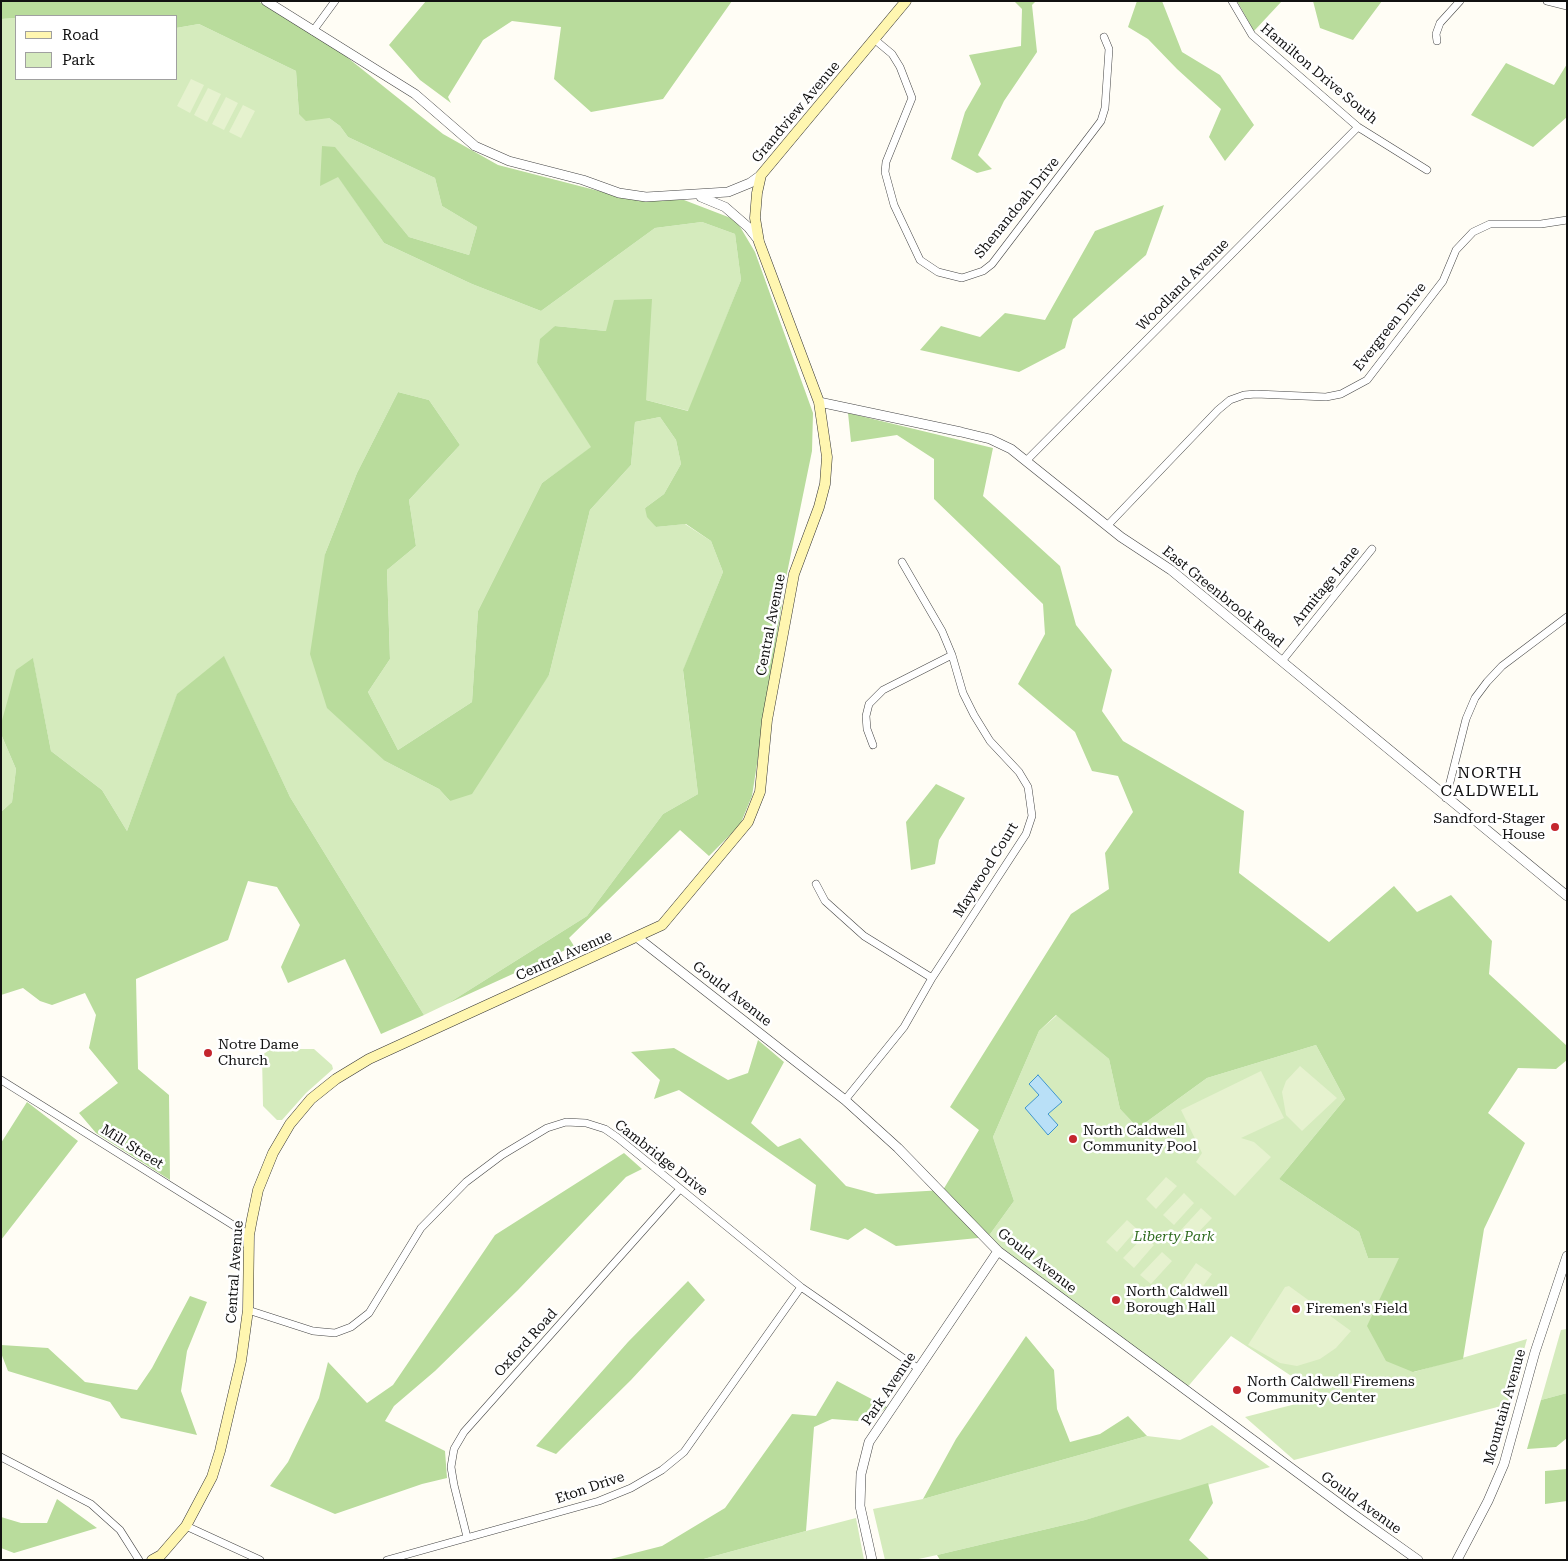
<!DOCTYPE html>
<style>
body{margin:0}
#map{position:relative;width:1568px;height:1561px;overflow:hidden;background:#fffdf5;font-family:"Roboto Serif",serif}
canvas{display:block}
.frame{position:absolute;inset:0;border:2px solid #111;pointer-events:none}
.legend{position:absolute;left:15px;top:15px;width:162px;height:65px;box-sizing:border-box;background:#fff;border:1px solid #a0a0a0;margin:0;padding:6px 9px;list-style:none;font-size:15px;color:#111}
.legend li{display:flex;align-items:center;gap:10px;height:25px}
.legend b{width:25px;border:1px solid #a0a0a0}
</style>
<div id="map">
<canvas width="1568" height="1561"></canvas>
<div class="frame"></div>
<ul class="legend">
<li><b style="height:6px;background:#fff6b0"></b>Road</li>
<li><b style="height:14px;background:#d5ebbd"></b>Park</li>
</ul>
</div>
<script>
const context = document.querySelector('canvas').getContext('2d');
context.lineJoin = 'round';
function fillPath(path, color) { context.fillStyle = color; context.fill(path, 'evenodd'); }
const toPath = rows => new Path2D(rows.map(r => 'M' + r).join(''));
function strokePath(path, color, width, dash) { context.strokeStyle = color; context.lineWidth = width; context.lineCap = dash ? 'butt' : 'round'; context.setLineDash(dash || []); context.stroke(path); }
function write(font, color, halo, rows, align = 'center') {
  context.font = font + ' "Roboto Serif",serif'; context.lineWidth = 5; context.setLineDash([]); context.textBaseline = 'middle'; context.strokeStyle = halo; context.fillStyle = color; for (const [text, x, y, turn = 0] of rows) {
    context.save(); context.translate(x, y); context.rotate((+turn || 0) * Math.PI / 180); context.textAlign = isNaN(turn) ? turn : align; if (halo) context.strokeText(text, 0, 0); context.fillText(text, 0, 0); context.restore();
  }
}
fillPath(toPath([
 [16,18,16,79,176,79,176,28,199,24,296,71,299,114,329,118,340,126,348,137,435,178,442,206,477,227,469,255,409,237,334,147,320,185,338,176,384,243,472,284,541,311,655,228,702,222,735,234,741,280,689,411,646,400,606,331,555,326,537,363,592,447,542,483,478,611,472,702,398,750,368,692,390,659,387,570,416,546,409,500,460,445,429,400,398,392,357,473,325,554,385,761,439,789,450,801,549,675,590,510,631,465,635,422,660,417,676,440,681,464,664,494,645,508,656,527,685,524,711,541,723,572,683,671,698,794,663,814,587,916,447,1004,424,1015,290,797,224,657,177,695,127,831,102,790,51,751,33,659,1,724,1,19],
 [1,734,16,769,12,802,1,812],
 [1057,1015,1109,1059,1120,1109,1138,1128,1207,1078,1316,1045,1345,1099,1279,1179,1359,1232,1368,1258,1400,1258,1368,1326,1414,1372,1527,1339,1509,1404,1294,1460,1245,1417,1323,1397,1231,1336,1185,1390,988,1237,1014,1201,993,1137,1039,1031],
 [314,1049,332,1065,333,1069,306,1093,282,1120,277,1120,263,1106,262,1055,271,1049],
 [1567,1329,1567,1393,1541,1400,1561,1330],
 [1212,1425,1270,1467,1085,1520,937,1555,914,1560,885,1560,873,1509,923,1499,1147,1436,1180,1440],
 [856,1518,864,1560,700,1560,806,1531]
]), '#d5ebbd');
fillPath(toPath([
 [1,1,258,1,338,50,443,134,498,165,626,198,684,200,736,220,755,252,813,413,812,451,786,578,752,796,740,825,709,856,680,830,569,938,574,946,447,1004,587,916,663,814,698,794,683,670,723,572,711,541,686,524,656,527,647,517,645,508,664,494,681,464,676,440,660,417,635,422,631,465,590,510,549,675,472,794,450,801,439,789,385,761,327,708,310,654,325,554,357,473,398,392,429,400,460,445,409,500,416,546,387,570,390,659,368,692,398,750,472,702,478,611,542,483,591,447,537,363,540,339,555,326,606,331,614,300,652,299,646,400,688,411,741,280,735,234,702,222,655,228,541,311,472,284,384,243,338,177,320,186,322,146,335,147,409,237,469,255,477,227,442,206,435,178,348,137,340,126,329,118,306,121,299,114,296,71,199,24,176,28,176,16,16,16,16,18,1,19],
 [426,1,732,1,663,99,591,112,554,79,561,27,512,21,483,40,448,97,451,103,420,80,389,45],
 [1014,1,1036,1,1032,5,1037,52,1004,101,978,155,992,169,977,173,951,159,965,112,981,84,969,55,1021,46,1022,9],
 [1137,1,1162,1,1182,52,1220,75,1254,125,1225,161,1209,137,1221,109,1177,69,1148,39,1128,27],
 [1237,1,1282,1,1254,31],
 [1313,1,1382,1,1353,40,1320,28],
 [1506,63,1554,85,1567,64,1567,117,1533,147,1471,115],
 [1164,205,1146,255,1073,319,1065,348,1019,372,920,350,941,326,980,337,1005,313,1045,320,1095,231],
 [848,413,993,448,983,496,1060,566,1076,625,1112,670,1102,711,1123,741,1244,811,1239,873,1329,942,1394,886,1417,912,1451,895,1492,941,1489,974,1567,1046,1567,1060,1556,1069,1518,1068,1488,1113,1525,1143,1484,1229,1463,1359,1413,1372,1386,1361,1367,1326,1399,1258,1368,1258,1359,1232,1279,1179,1345,1099,1316,1045,1207,1078,1138,1128,1120,1109,1109,1059,1056,1015,1039,1031,993,1137,1014,1201,988,1237,896,1246,865,1228,848,1240,810,1230,816,1185,679,1090,654,1099,660,1080,631,1052,674,1048,728,1080,748,1073,758,1040,784,1062,751,1123,778,1147,800,1138,846,1186,876,1194,943,1190,979,1130,950,1107,1071,914,1109,889,1105,853,1133,812,1118,776,1092,771,1075,732,1018,684,1045,634,1043,604,934,499,934,459,897,435,851,442],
 [224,656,290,797,424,1015,381,1034,345,959,288,983,281,967,300,925,277,887,248,881,228,940,136,979,138,1069,169,1095,170,1180,96,1133,79,1113,118,1083,89,1048,96,1015,85,993,52,1005,40,1001,23,988,1,995,1,812,12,802,16,769,1,734,1,724,16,670,33,658,51,751,102,790,127,831,177,694],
 [936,784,965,798,939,840,935,864,911,870,906,822],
 [27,1102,78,1141,1,1240,1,1143],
 [624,1153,642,1169,626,1177,518,1290,435,1371,394,1406,385,1421,445,1451,447,1478,422,1484,335,1514,270,1486,288,1462,319,1398,328,1362,367,1403,393,1385,495,1235],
 [688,1281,705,1300,631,1380,556,1454,536,1446,628,1342],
 [190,1296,207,1302,187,1351,181,1391,197,1435,121,1418,110,1402,8,1371,1,1353,1,1345,48,1348,85,1382,137,1390,152,1368],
 [1026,1336,1054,1370,1057,1409,1070,1442,1100,1434,1128,1416,1147,1436,923,1499,956,1439],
 [837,1381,887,1407,870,1422,832,1419,814,1427,806,1531,700,1560,607,1560,662,1546,725,1508,792,1414,816,1416],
 [1567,1393,1567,1438,1556,1447,1527,1449,1541,1400],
 [1567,1469,1567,1501,1545,1504,1545,1471],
 [1208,1483,1213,1503,1189,1540,1210,1560,940,1560,937,1555,1085,1520],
 [57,1499,97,1528,14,1553,1,1548,1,1517,21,1523,47,1523]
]), '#b9dc9c');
fillPath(toPath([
 [191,79,204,85,190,113,177,106],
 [208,88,221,94,207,122,194,115],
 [226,97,238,103,224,130,212,124],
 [243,105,255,111,241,138,229,132],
 [1300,1066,1337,1098,1302,1131,1286,1115,1282,1092,1286,1081],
 [1261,1071,1284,1118,1241,1138,1254,1142,1271,1157,1235,1196,1196,1162,1202,1153,1181,1110],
 [1166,1177,1177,1186,1156,1209,1146,1199],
 [1184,1193,1194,1203,1174,1225,1163,1215],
 [1201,1208,1212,1218,1191,1240,1180,1231],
 [1127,1220,1137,1229,1117,1252,1106,1242],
 [1144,1236,1154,1245,1134,1268,1123,1258],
 [1162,1252,1172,1261,1151,1284,1140,1275],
 [1196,1263,1212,1274,1193,1300,1178,1289],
 [1289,1286,1351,1331,1336,1348,1320,1359,1297,1366,1280,1363,1248,1345,1285,1287]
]), '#e6f2cf');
const water = toPath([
 [1038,1075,1062,1102,1048,1114,1058,1125,1048,1135,1025,1108,1039,1095,1029,1084,1038,1075]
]);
fillPath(water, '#b9e0f7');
strokePath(water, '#3f96cf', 1);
const minor = toPath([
 [1232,1,1252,35,1358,127,1427,170],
 [1547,1,1567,6],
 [313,31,335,1],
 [874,39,892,54,900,67,912,98,886,162,885,172,894,205,920,260,938,272,962,278,983,271,992,264,1101,121,1105,108,1109,49,1104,37],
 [1437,41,1436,34,1440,23,1460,1],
 [1026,461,1358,127],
 [1107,526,1218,410,1230,400,1244,395,1256,394,1326,397,1341,394,1367,380,1443,281,1456,250,1473,232,1490,224,1541,224,1567,220],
 [1282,661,1372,549],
 [873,745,867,729,866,716,869,704,883,690,952,655],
 [1446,798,1466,719,1475,698,1487,682,1502,666,1567,617],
 [816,884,825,901,864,936,932,978],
 [1,1080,249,1235],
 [845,1100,904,1027,932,978,1026,834,1032,816,1028,787,1019,772,990,741,974,715,963,693,952,655,942,631,902,562],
 [248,1310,313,1331,335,1333,351,1327,369,1313,421,1228,466,1182,502,1155,547,1128,566,1122,586,1123,605,1129,618,1138,801,1287,919,1369],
 [1,1457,91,1504,120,1530,139,1560],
 [186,1526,260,1560],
 [467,1537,454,1485,451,1467,454,1449,464,1432,680,1189],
 [387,1560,599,1501,631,1488,662,1470,684,1452,801,1287]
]);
const tertiary = toPath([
 [266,1,415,94,475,146,509,161,583,180,619,193,646,197,728,192,750,183,761,175],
 [701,197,725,207,748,227,759,241],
 [819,402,961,432,990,439,1011,449,1121,537,1171,570,1567,896],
 [638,938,845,1100,898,1148,998,1251,1352,1513,1418,1560],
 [872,1560,860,1506,861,1474,869,1442,998,1251],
 [1457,1560,1488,1501,1504,1464,1535,1352,1567,1256]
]);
const secondary = toPath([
 [152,1560,161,1555,186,1526,212,1477,220,1451,241,1361,248,1310,249,1235,252,1219,258,1190,273,1153,290,1124,311,1099,336,1079,369,1059,662,925,748,822,760,792,767,720,794,574,819,507,825,484,827,457,819,402,759,242,755,218,757,193,761,175,906,1]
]);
strokePath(minor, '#444', 8);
strokePath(tertiary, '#444', 10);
strokePath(secondary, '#333', 11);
strokePath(minor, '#fff', 7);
strokePath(tertiary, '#fff', 9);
strokePath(secondary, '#fff6b0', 10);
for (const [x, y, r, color] of [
 [1555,827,5,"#c4262e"],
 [208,1053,5,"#c4262e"],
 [1073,1139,5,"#c4262e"],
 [1116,1300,5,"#c4262e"],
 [1296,1309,5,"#c4262e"],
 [1237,1390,5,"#c4262e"]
]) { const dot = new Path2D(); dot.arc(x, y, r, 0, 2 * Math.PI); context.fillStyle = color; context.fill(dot); strokePath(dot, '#fff', 2); }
write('14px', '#111', '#fff', [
 ["Hamilton Drive South",1319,74,40],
 ["Grandview Avenue",796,112,-50],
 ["Shenandoah Drive",1017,208,-51],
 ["Woodland Avenue",1183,285,-45],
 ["Evergreen Drive",1390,327,-52],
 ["Armitage Lane",1326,586,-51],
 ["East Greenbrook Road",1223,597,39],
 ["Central Avenue",771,625,-79],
 ["Maywood Court",986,870,-58],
 ["Central Avenue",564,956,-24],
 ["Gould Avenue",732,994,38],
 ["Mill Street",132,1147,32],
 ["Cambridge Drive",661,1158,38],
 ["Gould Avenue",1037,1261,38],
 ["Central Avenue",235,1272,-86],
 ["Oxford Road",526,1343,-48],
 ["Park Avenue",889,1389,-56],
 ["Mountain Avenue",1505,1407,-74],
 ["Eton Drive",590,1488,-19],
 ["Gould Avenue",1361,1503,36]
]);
write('14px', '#111', '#fff', [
 ["Sandford-Stager",1545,819,"right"],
 ["House",1545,835,"right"],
 ["Notre Dame",218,1045],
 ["Church",218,1061],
 ["North Caldwell",1083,1131],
 ["Community Pool",1083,1147],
 ["North Caldwell",1126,1292],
 ["Borough Hall",1126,1308],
 ["Firemen's Field",1306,1309],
 ["North Caldwell Firemens",1247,1382],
 ["Community Center",1247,1398]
], 'left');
write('italic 14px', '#2f6b1f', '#fff', [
 ["Liberty Park",1174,1237]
]);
context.letterSpacing = '1px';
write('16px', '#111', '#fff', [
 ["NORTH",1490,773],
 ["CALDWELL",1490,791]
]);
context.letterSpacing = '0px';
</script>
